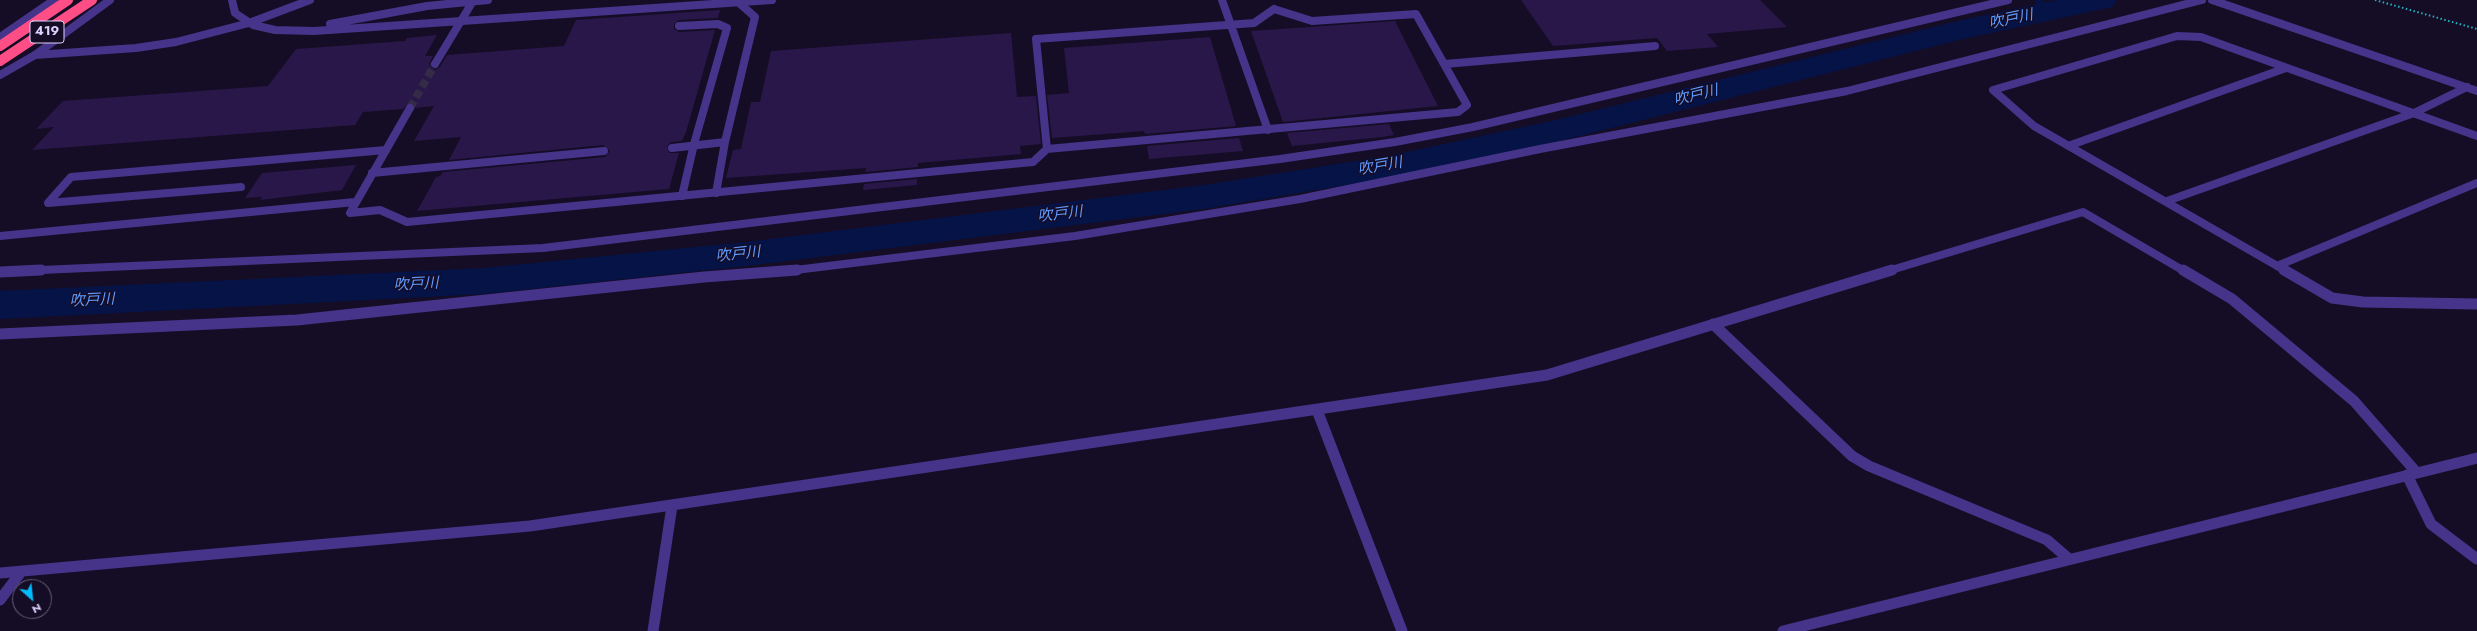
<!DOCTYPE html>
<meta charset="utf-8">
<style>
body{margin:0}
#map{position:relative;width:2477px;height:631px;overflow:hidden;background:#150d26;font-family:Jost,sans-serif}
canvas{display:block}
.north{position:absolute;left:12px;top:579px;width:40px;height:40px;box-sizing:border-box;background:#150d26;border:1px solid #655c7d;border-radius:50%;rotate:153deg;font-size:11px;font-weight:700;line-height:16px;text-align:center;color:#ded2ff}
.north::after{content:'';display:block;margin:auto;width:14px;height:18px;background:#00bbfd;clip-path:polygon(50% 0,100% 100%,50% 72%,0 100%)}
</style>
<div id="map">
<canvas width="2477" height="631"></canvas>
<div class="north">N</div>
</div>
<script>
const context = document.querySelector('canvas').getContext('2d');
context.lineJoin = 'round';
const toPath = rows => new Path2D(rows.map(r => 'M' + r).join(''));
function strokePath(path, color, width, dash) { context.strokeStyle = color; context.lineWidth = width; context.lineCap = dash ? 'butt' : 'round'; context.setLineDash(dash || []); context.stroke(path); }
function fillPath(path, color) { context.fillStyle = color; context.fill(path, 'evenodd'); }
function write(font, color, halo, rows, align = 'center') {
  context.font = font + ' Jost,"Noto Sans JP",sans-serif'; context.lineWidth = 3; context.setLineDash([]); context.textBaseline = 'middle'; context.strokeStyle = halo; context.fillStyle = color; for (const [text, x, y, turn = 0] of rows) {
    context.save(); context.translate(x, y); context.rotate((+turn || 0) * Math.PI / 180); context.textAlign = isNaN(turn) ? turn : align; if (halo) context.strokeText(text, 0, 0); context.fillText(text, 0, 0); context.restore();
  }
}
strokePath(toPath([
 [2038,2,2055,10]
]), '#051347', 6);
fillPath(toPath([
 [2057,0,2117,0,2112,7,1963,39,1556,142,1388,178,1204,209,746,266,484,294,0,319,0,291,484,268,746,242,1204,185,1388,156,1556,120,1962,20,2057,0]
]), '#051347');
fillPath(toPath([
 [1521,0,1760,0,1787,27,1707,34,1718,47,1667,51,1657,38,1553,46],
 [720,10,718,18,679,20,674,24,674,29,679,32,715,30,686,132,682,141,671,142,667,146,669,153,679,153,669,189,417,211,436,177,440,176,443,172,605,157,610,151,603,145,449,160,461,137,414,141,434,106,416,108,410,102,403,109,363,112,355,125,32,150,54,127,36,129,63,101,268,86,296,49,405,41,407,38,437,35,425,56,433,56,429,64,435,70,440,67,447,55,564,46,576,20],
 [1395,21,1438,106,1283,122,1251,31],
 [1011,33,1017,97,1036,96,1041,144,1020,146,1021,154,918,163,918,167,865,172,866,168,726,178,733,150,741,149,751,102,760,102,771,51],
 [1210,37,1236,126,1145,134,1144,131,1052,138,1047,95,1069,93,1064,48],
 [1389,124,1394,135,1382,137,1292,146,1287,133],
 [1239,138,1243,151,1149,159,1147,146],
 [356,165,342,190,260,200,262,197,245,198,262,173],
 [917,179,917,185,863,190,864,184]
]), '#291749');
strokePath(toPath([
 [410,108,435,64]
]), '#332b47', 8, [8, 4]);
strokePath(toPath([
 [2375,0,2477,29]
]), '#24b1c1', 2, [1.5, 2.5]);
strokePath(toPath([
 [232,0,235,13,253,25,275,30,314,31,772,0],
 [1222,0,1268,130],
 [2212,0,2477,91],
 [1274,9,1312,21,1416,14,1467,105,1458,112,1047,149,1036,39,1254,23,1274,9],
 [330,24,427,6,488,0],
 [679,26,718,24,727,28,694,144,682,196],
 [0,37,54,0],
 [35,55,136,48,176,42,249,23,310,0],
 [435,64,473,1],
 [1445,64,1655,46],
 [0,75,35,55,110,0],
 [410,108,350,213,380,210,407,222,1033,162,1047,149],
 [2068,146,2286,68],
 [672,148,725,142],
 [372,173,604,151],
 [241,187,48,203,71,177,386,150],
 [716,193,725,142,755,17,738,2],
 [2167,201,2414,113,2467,87],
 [0,236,355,202],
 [2277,266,2477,183],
 [18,271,543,248,1280,159,1395,142,1473,127,2008,0],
 [787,271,1075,236,1300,199,1540,149,1847,91,2202,0],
 [1888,271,2083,212,2184,271],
 [2286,271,2034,126,1993,90,2177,36,2201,37,2477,136]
]), '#453489', 8);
strokePath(toPath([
 [2183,270,2232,299,2354,401,2417,473],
 [2284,270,2332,298,2363,302,2477,304],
 [0,272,41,270],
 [1713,324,1852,456,1869,466,2047,540,2069,559],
 [0,334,297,320,704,277,797,270],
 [1317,410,1402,631],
 [2407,475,2431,524,2477,559],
 [0,573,530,526,1547,375,1892,270],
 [0,600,21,572],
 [653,631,672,506],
 [1783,631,2477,458]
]), '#453489', 11);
strokePath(toPath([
 [0,46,68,0],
 [0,61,92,0]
]), '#ff4d85', 10);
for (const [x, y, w] of [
 [47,32,34]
]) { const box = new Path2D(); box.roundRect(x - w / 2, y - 11, w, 22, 3); context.fillStyle = '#150d26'; context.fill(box); strokePath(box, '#ded2ff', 1); }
write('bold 13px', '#ded2ff', null, [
 ["419",47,32]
]);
write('italic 15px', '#609cff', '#150d26', [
 ["吹戸川",2011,20,-12],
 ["吹戸川",1696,96,-14],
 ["吹戸川",1380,167,-10],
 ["吹戸川",1060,215,-7],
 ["吹戸川",738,255,-6],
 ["吹戸川",416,285,-3],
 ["吹戸川",92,301,-3]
]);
</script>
